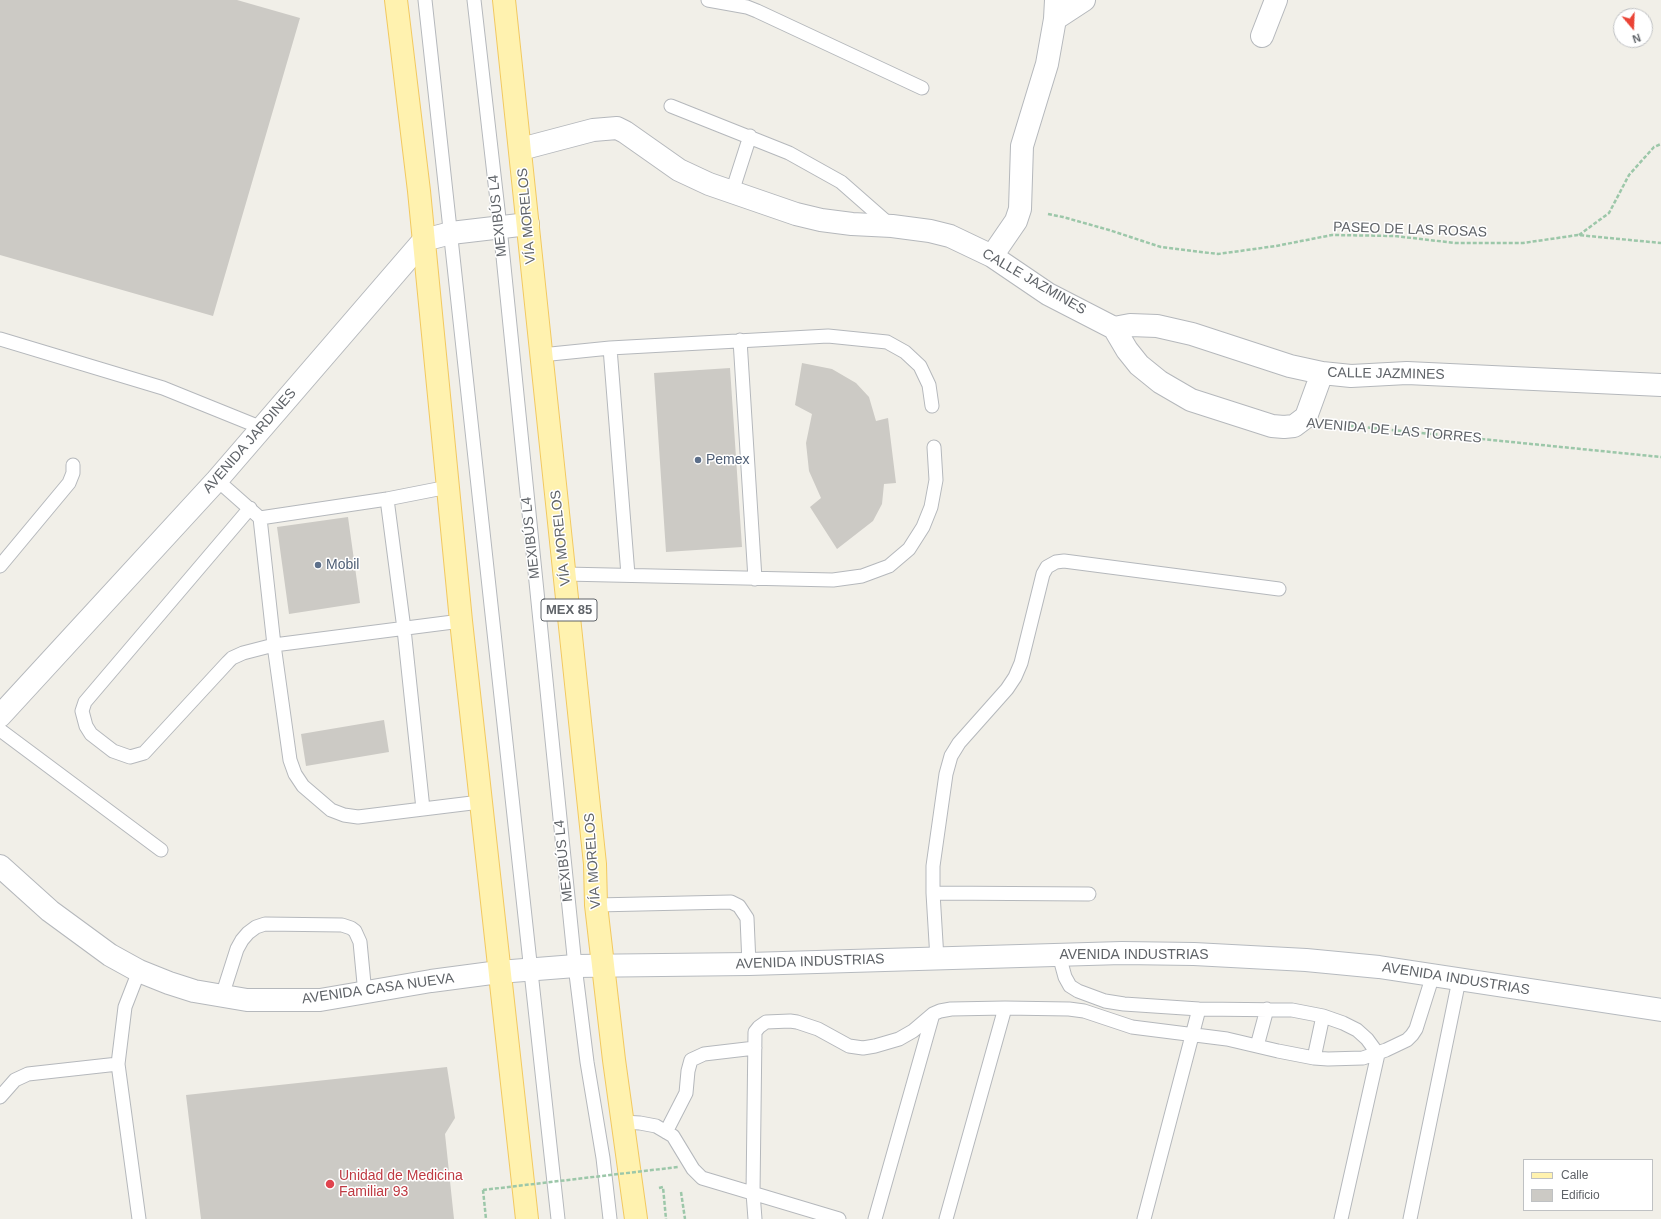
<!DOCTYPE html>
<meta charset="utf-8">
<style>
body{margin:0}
#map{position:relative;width:1661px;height:1219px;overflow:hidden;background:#f1efe8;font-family:Helvetica,sans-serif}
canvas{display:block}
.legend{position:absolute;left:1523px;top:1159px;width:130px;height:52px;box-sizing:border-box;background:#fff;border:1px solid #bfc1c3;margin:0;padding:5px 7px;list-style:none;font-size:12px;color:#5f6368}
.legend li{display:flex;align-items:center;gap:8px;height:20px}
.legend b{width:20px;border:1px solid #bfc1c3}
.north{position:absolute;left:1613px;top:8px;width:40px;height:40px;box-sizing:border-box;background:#fff;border:1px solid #bfc1c3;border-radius:50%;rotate:161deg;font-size:11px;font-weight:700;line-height:16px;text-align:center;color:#5f6368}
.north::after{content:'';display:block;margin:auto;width:14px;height:18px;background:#ea4335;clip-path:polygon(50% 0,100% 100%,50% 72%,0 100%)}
</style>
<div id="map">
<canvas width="1661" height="1219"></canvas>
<ul class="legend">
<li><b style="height:5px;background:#fff2af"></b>Calle</li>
<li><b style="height:11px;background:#cccac5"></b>Edificio</li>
</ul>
<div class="north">N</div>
</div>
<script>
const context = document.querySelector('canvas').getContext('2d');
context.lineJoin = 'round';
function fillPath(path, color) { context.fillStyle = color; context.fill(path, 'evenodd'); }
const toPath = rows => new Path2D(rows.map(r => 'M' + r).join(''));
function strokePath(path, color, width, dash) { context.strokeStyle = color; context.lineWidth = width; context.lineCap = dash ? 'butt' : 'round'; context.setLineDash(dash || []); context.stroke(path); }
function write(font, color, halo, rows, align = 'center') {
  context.font = font + ' Helvetica,sans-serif'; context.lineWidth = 3; context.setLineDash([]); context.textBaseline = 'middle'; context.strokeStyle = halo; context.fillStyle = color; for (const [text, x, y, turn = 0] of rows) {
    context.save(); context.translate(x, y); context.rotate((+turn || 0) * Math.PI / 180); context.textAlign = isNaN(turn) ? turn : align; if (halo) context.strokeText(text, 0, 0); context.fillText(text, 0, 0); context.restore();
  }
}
fillPath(toPath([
 [0,0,237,0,300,18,213,316,0,255],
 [802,363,832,369,856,383,869,397,876,421,888,418,896,483,884,484,882,504,873,521,837,549,810,507,821,498,809,471,806,443,812,414,795,405],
 [730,368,742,547,666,552,654,373],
 [348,517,360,603,289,614,277,527],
 [384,720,389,752,306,766,301,734],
 [447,1067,455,1118,445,1134,454,1219,201,1219,186,1095]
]), '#cccac5');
const lane = toPath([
 [425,0,558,1219],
 [474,0,500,227,575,966,587,1062,603,1158,610,1219],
 [708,0,747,7,757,11,922,88],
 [671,106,789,153,841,182,890,225],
 [732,192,750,136],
 [0,339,163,388,262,428],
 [740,340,755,579],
 [610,348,628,575],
 [541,355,610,348,828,336,887,342,905,352,920,366,929,385,932,406],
 [217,480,260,518,274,645,290,760,295,774,303,786,331,810,344,815,358,817,480,802],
 [387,499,404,629,423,809],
 [250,508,85,702,82,711,86,726,91,734,113,751,130,757,144,753,228,662,232,658,243,653,274,645,461,621],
 [260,518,387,499,448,487],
 [0,566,69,483,73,473,73,465],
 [565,574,833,580,862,576,889,566,909,549,923,527,931,507,936,480,934,447],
 [0,730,161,850],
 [933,893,1089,894],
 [596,905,731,902,739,906,747,918,749,964],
 [1059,955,1065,977,1070,986,1078,991,1105,1001,1124,1004,1199,1009,1292,1010,1323,1016,1343,1023,1357,1030,1367,1039,1378,1054,1341,1219],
 [937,959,933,893,933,866,946,774,951,756,959,743,1007,689,1015,677,1021,663,1043,574,1047,567,1056,562,1064,561,1279,589],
 [222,996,237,949,242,940,248,933,256,927,265,924,342,925,351,928,355,931,360,942,365,994],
 [1257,1046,1267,1009],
 [1314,1058,1323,1016],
 [0,1097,15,1080,28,1074,118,1064],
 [623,1122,640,1123,656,1126,673,1136,693,1169,702,1178,839,1219],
 [666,1132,686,1093,688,1071,691,1060,704,1054,755,1048],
 [139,1219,118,1064,125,1007,139,971],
 [755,1219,753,1193,755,1032,759,1027,766,1022,790,1021,797,1022,818,1029,849,1046,863,1048,875,1046,899,1039,913,1031,933,1014,940,1011,951,1009,1005,1008,1069,1009,1084,1011,1132,1027,1227,1039,1278,1051,1314,1058,1328,1059,1363,1058,1386,1050,1407,1040,1412,1035,1416,1029,1433,975],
 [875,1219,933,1014],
 [946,1219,1005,1008],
 [1144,1219,1199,1009],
 [1410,1219,1459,980]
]);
const street = toPath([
 [1055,19,1084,0],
 [1262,36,1276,0],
 [521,149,593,130,617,128,625,132,679,170,709,184,796,214,821,220,852,224,892,226,930,231,950,236,992,256,1048,294,1114,328,1130,325,1157,326,1192,334,1290,366,1322,373,1351,376,1407,373,1661,385],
 [992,256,1016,221,1020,209,1022,146,1047,64,1055,19,1056,0],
 [1114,328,1127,350,1139,365,1160,382,1191,400,1272,426,1284,427,1294,426,1306,417,1322,373],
 [0,716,217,480,424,240,451,233,528,224],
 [0,866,50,911,110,955,139,971,169,983,194,991,247,1000,320,1000,431,981,499,972]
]);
const secondary = toPath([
 [499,972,575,966,749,964,1122,953,1194,954,1306,960,1379,967,1661,1010]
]);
const primary = toPath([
 [396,0,419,191,461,621,527,1219],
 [504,0,595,864,596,905,614,1060,636,1219]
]);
strokePath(lane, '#b5b8bc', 15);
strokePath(street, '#b5b8bc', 24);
strokePath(secondary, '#b6babf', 24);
strokePath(primary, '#f2c960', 24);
strokePath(toPath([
 [1048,214,1063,217,1109,230,1161,247,1218,254,1276,246,1332,235,1395,236,1455,243,1523,243,1578,235,1661,243],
 [1579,235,1609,213,1629,175,1654,147,1661,144],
 [1332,424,1661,457],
 [659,1188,663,1187,666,1219],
 [483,1190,486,1219],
 [681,1192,685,1219]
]), '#9cc7a9', 2.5, [4, 2]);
strokePath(lane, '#fff', 13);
strokePath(street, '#fff', 22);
strokePath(secondary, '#fff', 22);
strokePath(primary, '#fff2af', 22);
strokePath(toPath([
 [483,1190,678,1167]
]), '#9cc7a9', 2.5, [4, 2]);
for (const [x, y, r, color] of [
 [698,460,4,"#5c6f8a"],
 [318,565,4,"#5c6f8a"],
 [330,1184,5,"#e0444e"]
]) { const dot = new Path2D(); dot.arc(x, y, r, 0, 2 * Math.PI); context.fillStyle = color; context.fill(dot); strokePath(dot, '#fff', 1.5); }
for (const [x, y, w] of [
 [569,610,56]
]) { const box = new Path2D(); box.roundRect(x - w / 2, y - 11, w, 22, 3); context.fillStyle = '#fff'; context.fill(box); strokePath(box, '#5f6368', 1); }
write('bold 13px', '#5f6368', null, [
 ["MEX 85",569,610]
]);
write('14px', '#5f6368', '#fff', [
 ["MEXIBÚS L4",498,216,-96],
 ["VÍA MORELOS",527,216,-95],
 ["PASEO DE LAS ROSAS",1410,230,2],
 ["CALLE JAZMINES",1034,282,30],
 ["CALLE JAZMINES",1386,374,1],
 ["AVENIDA DE LAS TORRES",1394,431,5],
 ["AVENIDA JARDINES",250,441,-49],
 ["MEXIBÚS L4",531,538,-96],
 ["VÍA MORELOS",561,538,-96],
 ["MEXIBÚS L4",564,861,-96],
 ["VÍA MORELOS",593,861,-94],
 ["AVENIDA INDUSTRIAS",1134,955],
 ["AVENIDA INDUSTRIAS",810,962,-2],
 ["AVENIDA INDUSTRIAS",1456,979,9],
 ["AVENIDA CASA NUEVA",378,989,-8]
]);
write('14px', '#4e5e75', '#fff', [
 ["Pemex",706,460],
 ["Mobil",326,565]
], 'left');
write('14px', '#be3a42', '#fff', [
 ["Unidad de Medicina",339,1176],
 ["Familiar 93",339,1192]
], 'left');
</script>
